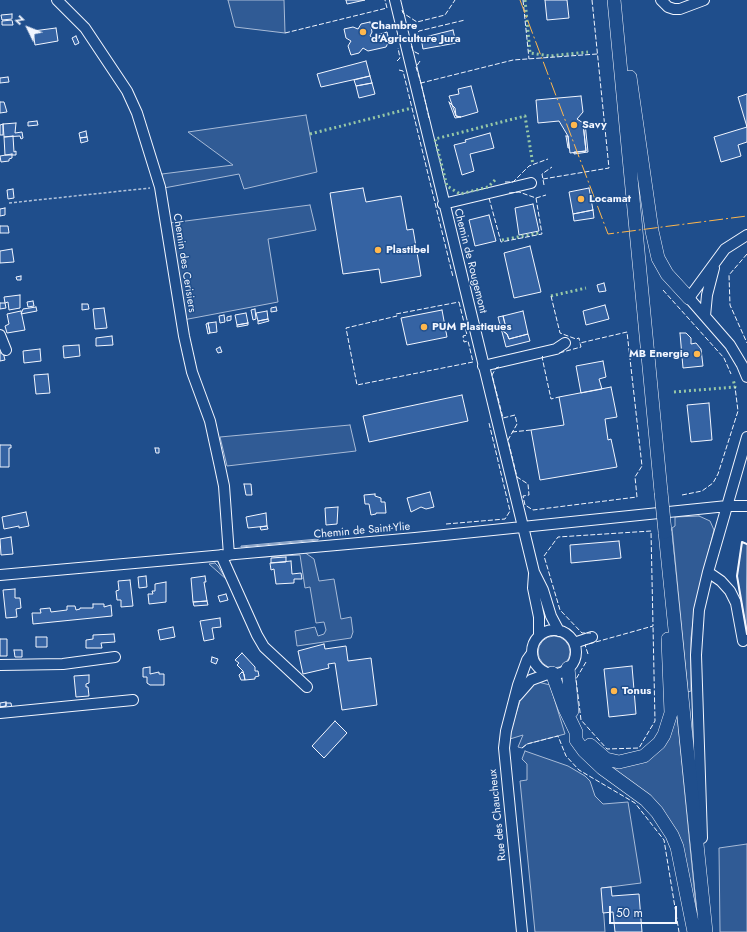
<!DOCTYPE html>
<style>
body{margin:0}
#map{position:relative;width:747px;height:932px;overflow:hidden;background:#1f4e8c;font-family:Jost,sans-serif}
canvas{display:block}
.north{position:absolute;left:8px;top:8px;width:40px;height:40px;-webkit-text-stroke:3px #1f4e8c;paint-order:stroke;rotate:313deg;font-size:11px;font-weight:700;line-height:16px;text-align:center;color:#f2f6ff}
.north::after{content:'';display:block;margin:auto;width:14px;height:18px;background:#f2f6ff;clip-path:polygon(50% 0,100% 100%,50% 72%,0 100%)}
.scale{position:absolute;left:609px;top:906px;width:68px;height:18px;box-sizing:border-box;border:2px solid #f2f6ff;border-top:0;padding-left:5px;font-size:12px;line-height:14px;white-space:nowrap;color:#f2f6ff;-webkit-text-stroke:3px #1f4e8c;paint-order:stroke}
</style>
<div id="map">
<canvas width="747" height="932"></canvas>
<div class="north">N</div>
<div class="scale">50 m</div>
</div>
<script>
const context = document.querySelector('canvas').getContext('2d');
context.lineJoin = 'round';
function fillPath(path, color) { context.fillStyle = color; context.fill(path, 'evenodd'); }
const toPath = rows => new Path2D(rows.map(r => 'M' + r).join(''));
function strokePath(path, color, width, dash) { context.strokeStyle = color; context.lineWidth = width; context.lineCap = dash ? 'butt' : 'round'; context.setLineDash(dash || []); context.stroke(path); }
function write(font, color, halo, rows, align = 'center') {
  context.font = font + ' Jost,sans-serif'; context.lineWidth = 3; context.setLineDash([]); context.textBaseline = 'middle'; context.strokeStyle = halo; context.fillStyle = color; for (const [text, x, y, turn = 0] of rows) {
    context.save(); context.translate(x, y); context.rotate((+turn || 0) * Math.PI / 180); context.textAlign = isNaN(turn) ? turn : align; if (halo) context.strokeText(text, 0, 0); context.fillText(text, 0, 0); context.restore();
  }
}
const built = toPath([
 [228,0,284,0,285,33,235,27,228,0],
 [306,115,317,172,244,189,239,174,164,188,162,174,233,165,188,132,306,115],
 [310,205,316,230,268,239,278,302,183,320,170,223,310,205],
 [350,425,356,451,227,466,220,437,350,425],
 [699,516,710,521,714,530,695,606,691,638,691,691,688,692,672,528,675,526,675,517,699,516],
 [318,539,318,540,241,547,241,546,318,539],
 [742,542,747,544,746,630,737,576,742,542],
 [304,552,314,559,319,581,334,579,341,619,351,617,353,632,351,638,297,646,295,631,315,627,318,636,324,634,326,630,324,622,316,623,310,587,305,588,300,555,243,558,304,552],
 [215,563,218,566,226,579,209,564,215,563],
 '538 652a16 16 0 1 1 32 0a16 16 0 1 1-32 0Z',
 [538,682,550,685,565,734,527,744,522,748,518,747,523,735,510,739,510,732,521,698,530,686,538,682],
 [677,714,698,927,678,838,613,770,614,767,634,763,677,714],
 [525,751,568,766,585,776,590,781,595,796,603,804,628,802,641,883,602,888,605,932,535,932,520,781,527,780,527,764,522,759,525,751],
 [747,844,747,932,720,932,719,848,747,844]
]);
fillPath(built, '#305b95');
strokePath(built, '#a8bbd7', 1);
const building = toPath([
 [346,0,365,0,347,4,346,0],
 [545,0,567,0,569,18,547,20,545,0],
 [12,14,12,19,2,20,1,15,12,14],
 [12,20,13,25,2,25,2,21,12,20],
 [370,22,372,32,370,36,375,39,377,35,387,32,389,41,386,47,368,51,363,48,359,53,351,55,348,46,351,41,346,38,344,29,353,27,358,29,361,24,370,22],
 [56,28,58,41,35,45,33,31,56,28],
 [453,30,456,43,423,49,421,38,453,30],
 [76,36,79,43,75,45,72,38,76,36],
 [366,61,370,76,321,87,317,74,366,61],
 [370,76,372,83,356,86,354,80,370,76],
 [8,77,9,82,0,83,0,78,8,77],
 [372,83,375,94,359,98,356,86,372,83],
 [471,86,478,112,461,117,456,116,449,96,459,94,458,89,471,86],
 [747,94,747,127,738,97,747,94],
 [581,96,583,112,577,119,583,123,586,151,570,153,568,136,559,121,538,123,536,100,581,96],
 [0,102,4,102,7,112,0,113,0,102],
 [449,102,455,108,456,116,461,117,455,118,449,102],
 [37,121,38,125,28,126,28,122,37,121],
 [16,123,15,133,22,132,23,138,21,139,20,136,4,137,3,124,16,123],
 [583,123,585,123,588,152,574,154,574,152,586,151,583,123],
 [3,124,3,135,0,135,0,125,3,124],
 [747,127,747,142,738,145,741,156,721,162,714,137,747,127],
 [86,131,87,137,80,138,79,133,86,131],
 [490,133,494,148,470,154,474,171,462,175,454,145,466,142,465,140,490,133],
 [13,136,14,152,16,151,16,155,5,155,4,137,13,136],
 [566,136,568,136,569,148,568,148,566,136],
 [87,137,88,141,81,143,80,138,87,137],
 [12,154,12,158,9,159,9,161,1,162,0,156,12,154],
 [363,188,366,202,401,196,407,230,413,229,421,276,381,283,379,269,343,274,330,193,363,188],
 [589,188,593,210,573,214,569,192,589,188],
 [13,189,14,198,8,199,7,190,13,189],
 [533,204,539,231,519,235,515,208,533,204],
 [5,208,5,215,0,216,0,209,5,208],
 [593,210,594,218,574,221,573,214,593,210],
 [489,215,496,241,475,246,469,220,489,215],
 [0,226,8,226,9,233,0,233,0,226],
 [530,246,541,292,514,298,504,253,530,246],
 [12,249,14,262,0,263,0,251,12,249],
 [21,276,21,280,17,280,16,277,21,276],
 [604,283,606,291,599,292,597,285,604,283],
 [20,295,20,308,9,310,8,302,5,303,4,297,20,295],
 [33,301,34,306,28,307,27,302,33,301],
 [0,303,5,303,6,308,0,309,0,303],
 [82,304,88,304,89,309,82,310,82,304],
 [605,305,609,319,586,325,583,311,605,305],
 [36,307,37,311,21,314,23,309,36,307],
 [276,307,277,311,271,312,271,308,276,307],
 [104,308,107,328,95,329,93,309,104,308],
 [255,309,256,319,253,320,251,310,255,309],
 [442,310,447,337,407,345,401,318,442,310],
 [21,311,25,330,7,333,5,326,9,324,7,314,21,311],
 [267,311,268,319,258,321,256,313,267,311],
 [523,311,528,334,509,339,507,334,503,331,506,328,503,316,523,311],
 [246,313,248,323,237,325,235,315,246,313],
 [224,315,225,322,220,323,219,316,224,315],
 [231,316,231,320,227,321,227,317,231,316],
 [503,316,506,328,503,331,507,334,509,339,528,334,530,341,506,347,498,317,503,316],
 [268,319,269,321,258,324,258,321,268,319],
 [216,322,217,332,210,333,208,323,216,322],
 [208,323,210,333,208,334,206,324,208,323],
 [248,323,248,325,237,327,237,325,248,323],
 [680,333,686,333,691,338,691,344,696,343,701,349,703,366,683,368,680,333],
 [112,336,113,345,96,346,96,338,112,336],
 [79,345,80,356,64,358,63,346,79,345],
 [220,347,222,352,218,353,216,349,220,347],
 [40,349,41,361,24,363,23,351,40,349],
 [3,352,5,360,0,361,0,353,3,352],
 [603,361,606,377,599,379,602,389,581,393,576,366,603,361],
 [48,374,50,393,36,394,34,375,48,374],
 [611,387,617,417,605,419,608,440,611,439,617,467,540,480,531,430,564,425,559,397,611,387],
 [462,395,468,421,369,442,363,416,462,395],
 [709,403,712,440,691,442,687,405,709,403],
 [0,445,11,445,11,448,9,448,9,467,0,467,0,445],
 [155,448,159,448,159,453,156,453,155,448],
 [244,484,251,484,252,495,246,495,244,484],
 [430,492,434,507,426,509,421,507,411,512,407,498,430,492],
 [375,494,375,496,381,498,381,502,385,502,386,513,376,513,376,514,371,515,369,504,365,504,364,495,375,494],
 [338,507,337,524,326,525,325,508,338,507],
 [26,512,29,526,19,528,19,526,4,529,2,517,26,512],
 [266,513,267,526,248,528,246,517,266,513],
 [267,526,268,529,261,530,260,527,267,526],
 [11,537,13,554,1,555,0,539,11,537],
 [619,541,621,558,571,563,570,545,619,541],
 [286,557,286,562,271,563,271,558,286,557],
 [291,561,292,574,301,573,302,579,294,579,294,583,276,584,274,569,271,570,270,563,291,561],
 [146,576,147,587,139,588,138,577,146,576],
 [205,576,206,582,204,582,207,601,193,602,191,578,205,576],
 [130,580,133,606,121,607,121,600,117,600,116,591,119,590,118,581,130,580],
 [166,582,166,602,149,604,148,594,153,594,152,591,155,591,155,584,166,582],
 [15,589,15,598,20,598,21,608,16,609,17,617,6,618,3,590,15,589],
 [226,594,228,600,220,602,218,596,226,594],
 [207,601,208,605,194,606,193,602,207,601],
 [93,604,104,604,104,607,111,605,112,616,33,624,32,613,41,613,40,609,50,608,51,612,67,610,67,606,75,606,76,610,80,609,80,608,93,608,93,604],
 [220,618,221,627,212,628,214,639,204,641,200,621,220,618],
 [173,627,175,637,160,640,158,630,173,627],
 [114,634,115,642,101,643,102,648,86,648,86,640,93,639,93,635,114,634],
 [36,637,47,637,47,647,36,647,36,637],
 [0,639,7,639,7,656,0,656,0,639],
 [324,644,325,649,346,646,348,661,371,658,377,705,342,710,335,663,328,664,329,668,303,674,298,651,324,644],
 [14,650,22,650,22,657,15,657,14,650],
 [242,653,255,667,255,671,258,671,259,676,255,677,255,679,245,680,243,671,237,665,239,663,235,660,242,653],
 [212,657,218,659,216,664,211,662,212,657],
 [632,666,636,714,609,717,604,669,632,666],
 [150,667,150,674,159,672,159,674,164,674,164,685,150,685,147,683,147,677,143,677,143,668,150,667],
 [242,672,244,674,245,680,241,680,239,675,242,672],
 [89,675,89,683,86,684,86,687,88,687,89,696,76,697,74,676,89,675],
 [6,702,6,706,0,707,0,703,6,702],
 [6,703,11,703,12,709,0,710,0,707,6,706,6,703],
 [335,721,347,733,324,758,312,746,335,721],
 [611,887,612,896,639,894,642,932,615,932,613,912,603,913,601,888,611,887]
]);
fillPath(building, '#3563a3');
strokePath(building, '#f2f6ff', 1);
const minor = toPath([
 [57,0,85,28,127,91,137,113,160,187,184,336,192,372,210,421,220,467,224,486,229,555],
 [395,0,534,572,543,590,551,616,559,631],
 [661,0,668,7,674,9,680,9,704,0],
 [443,204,531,183],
 [747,235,725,249,689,298,730,345,742,365,747,377],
 [705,316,707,295,714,268],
 [0,335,6,350],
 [483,366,556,349,565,343],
 [221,555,257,635,264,647,307,687],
 [708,572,721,581,730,591,736,603,743,641],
 [534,574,533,588,539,617,539,636],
 [0,575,415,538,727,506,747,506],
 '532 652a22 22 0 1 1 44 0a22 22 0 1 1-44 0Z',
 [574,643,592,637],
 [0,665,63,664,115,657],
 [517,696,531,680,550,673],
 [0,713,133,700],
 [702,838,696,655,699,610,708,572,747,437],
 [522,932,504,748,506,731,518,685,527,660,532,653]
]);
const major = toPath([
 [614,0,661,492],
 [630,77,652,231,658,258,667,274,689,298],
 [665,532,706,932],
 [568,668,572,711],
 [552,673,565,709,576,732,576,740,584,751,602,768,646,800,657,812,672,835,677,847,694,932],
 [590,745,606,759,619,762,644,756,659,743,664,735,671,713,668,639]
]);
strokePath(minor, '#f2f6ff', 12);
strokePath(major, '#f2f6ff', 14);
strokePath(toPath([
 [9,203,150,188]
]), '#b3c4dc', 1.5, [3, 2]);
strokePath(minor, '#1f4e8c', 10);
strokePath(major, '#1f4e8c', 13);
const majorBridge = toPath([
 [661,492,665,532]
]);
strokePath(majorBridge, '#f2f6ff', 14, []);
strokePath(majorBridge, '#1f4e8c', 13);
strokePath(toPath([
 [525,0,530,53,550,56,588,52],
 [310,134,412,108],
 [495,180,488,187,460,194,447,186,435,139,525,116,533,165],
 [502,240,539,233],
 [551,296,586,288],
 [674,392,735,387,733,379]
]), '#97c8a6', 3, [2, 3]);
strokePath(toPath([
 [523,0,529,59],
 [402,10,403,13,417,22,445,15,455,0],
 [285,33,387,8,385,0],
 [419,54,413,51,411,44,419,31,465,20],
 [397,61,400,58,398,48],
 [420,61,416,67,421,83],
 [399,70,403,71,453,277],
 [429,118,421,83,513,60,597,54],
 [543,179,609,168,592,0],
 [505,182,513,182,529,166,548,159],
 [544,185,542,174,552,167],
 [509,193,519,192,536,198,546,195],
 [489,198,501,242,542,234,536,198],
 [747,254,729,275,730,305,747,343],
 [663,290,724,358,731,374],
 [551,296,560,333,576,339,579,338,580,343],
 [459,302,467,335,463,336,464,342,468,341,473,362,357,385,346,328,397,316,396,314,459,302],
 [543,356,542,357,551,399,559,397],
 [499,367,496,368,492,375,503,418,515,415,517,424,508,440,517,477,528,484,529,495,523,496,525,505,533,510,637,497,635,477,642,466,627,332,580,343,581,347,559,353],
 [512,432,531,430],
 [682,495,702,491,713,483,718,474,738,411,735,387],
 [446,524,505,519,510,511,489,423],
 [588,654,585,645,653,626,651,531,558,537,544,556,560,610,582,633,591,633],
 [586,662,576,679,581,720,607,749,639,748,655,721,653,626],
 [522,748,527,744,558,736,566,756,579,770,635,803,664,840,679,932]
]), '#f2f6ff', 1, [5, 2]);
strokePath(toPath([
 [747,544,742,542,737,576,747,634]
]), '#f2f6ff', 2);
strokePath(toPath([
 [520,0,608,234,747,216]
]), '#ffb74d', 1, [14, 3, 2, 3]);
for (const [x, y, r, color] of [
 [363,32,4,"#ffb74d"],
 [574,125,4,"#ffb74d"],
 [581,199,4,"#ffb74d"],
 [378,250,4,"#ffb74d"],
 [424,327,4,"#ffb74d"],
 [697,354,4,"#ffb74d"],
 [614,691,4,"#ffb74d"]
]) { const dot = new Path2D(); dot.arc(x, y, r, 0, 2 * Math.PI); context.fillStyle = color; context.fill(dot); strokePath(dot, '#1f4e8c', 1.5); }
write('bold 11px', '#f2f6ff', '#1f4e8c', [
 ["Chambre",371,26],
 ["d'Agriculture Jura",371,39],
 ["Savy",582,125],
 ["Locamat",589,199],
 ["Plastibel",386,250],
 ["PUM Plastiques",432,327],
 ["MB Energie",689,354,"right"],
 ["Tonus",622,691]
], 'left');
write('11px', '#f2f6ff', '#1f4e8c', [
 ["Chemin de Rougemont",470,261,76],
 ["Chemin des Cerisiers",184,263,81],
 ["Chemin de Saint-Ylie",362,531,-5],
 ["Rue des Chaucheux",498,815,-96]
]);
</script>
